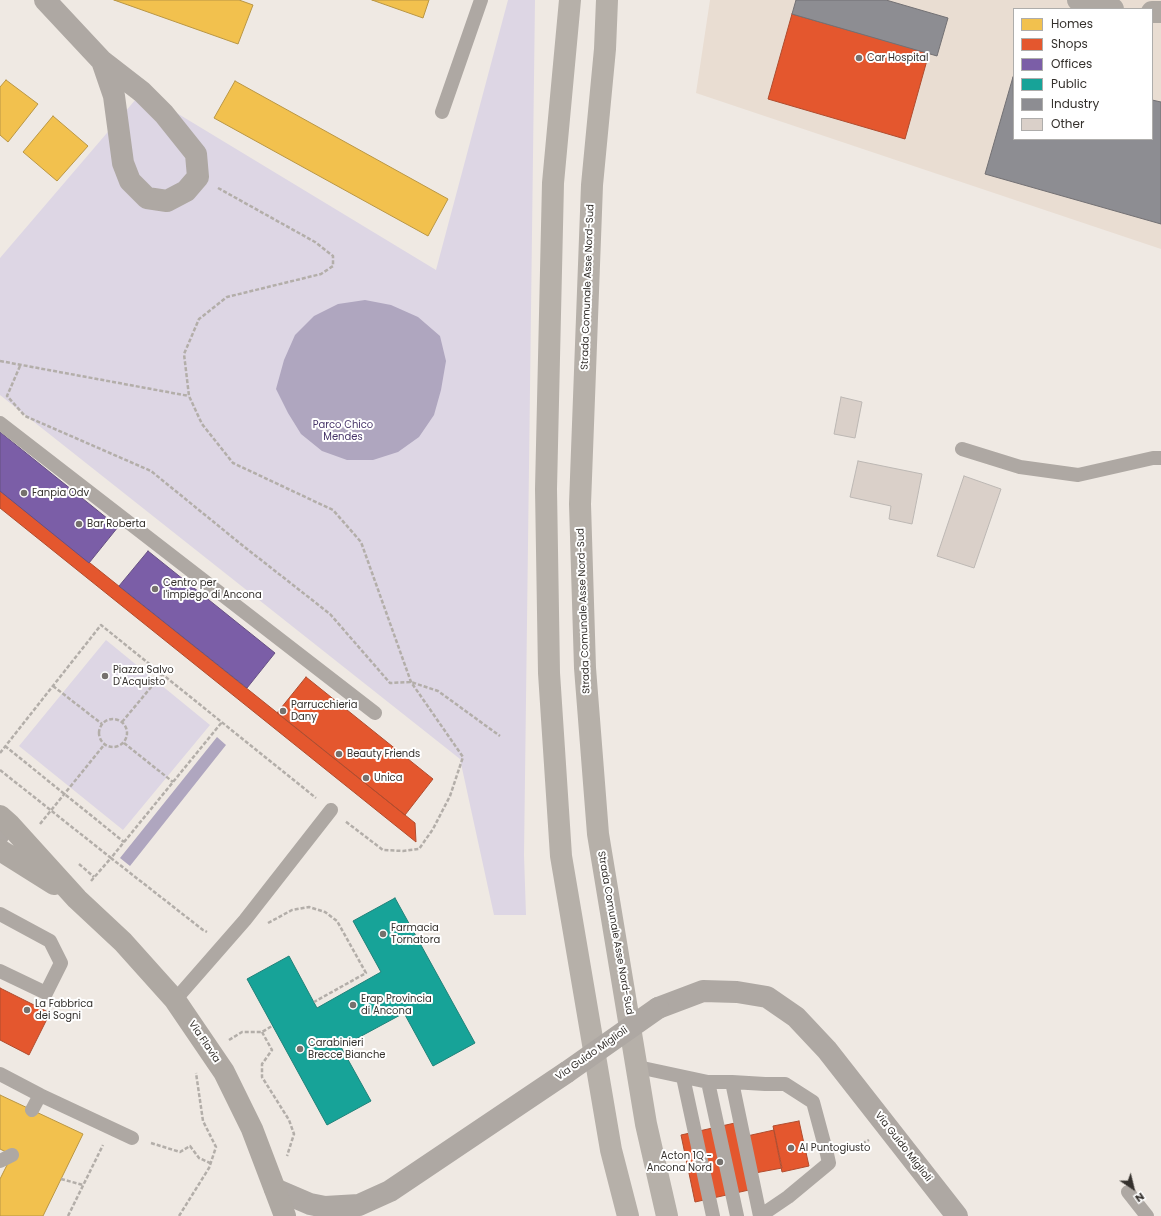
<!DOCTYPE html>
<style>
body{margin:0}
#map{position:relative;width:1161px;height:1216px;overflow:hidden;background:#efe9e3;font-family:Poppins,sans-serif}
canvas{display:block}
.legend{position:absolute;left:1013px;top:8px;width:140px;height:132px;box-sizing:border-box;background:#fff;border:1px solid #aeadab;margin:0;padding:5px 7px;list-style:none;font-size:12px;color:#35312d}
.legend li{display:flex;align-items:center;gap:8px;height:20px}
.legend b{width:20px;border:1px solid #aeadab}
.north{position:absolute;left:1113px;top:1168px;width:40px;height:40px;-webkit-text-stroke:3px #fff;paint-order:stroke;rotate:145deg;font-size:11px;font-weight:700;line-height:16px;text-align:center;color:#35312d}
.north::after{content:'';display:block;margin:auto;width:14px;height:18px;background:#35312d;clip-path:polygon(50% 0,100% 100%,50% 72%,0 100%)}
</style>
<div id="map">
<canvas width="1161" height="1216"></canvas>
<ul class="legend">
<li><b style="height:11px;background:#f2c14e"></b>Homes</li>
<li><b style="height:11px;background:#e4572e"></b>Shops</li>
<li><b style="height:11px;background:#7b5ea7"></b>Offices</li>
<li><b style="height:11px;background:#17a398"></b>Public</li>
<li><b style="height:11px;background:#8d8d92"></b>Industry</li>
<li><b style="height:11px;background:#dad0c9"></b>Other</li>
</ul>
<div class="north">N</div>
</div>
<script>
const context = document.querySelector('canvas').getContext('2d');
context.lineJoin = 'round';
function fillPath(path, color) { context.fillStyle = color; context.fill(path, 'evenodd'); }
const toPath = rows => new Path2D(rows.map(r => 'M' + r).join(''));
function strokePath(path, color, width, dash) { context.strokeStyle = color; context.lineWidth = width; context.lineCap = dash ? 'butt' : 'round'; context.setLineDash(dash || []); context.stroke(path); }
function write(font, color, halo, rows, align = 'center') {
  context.font = font + ' Poppins,sans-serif'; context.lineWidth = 4; context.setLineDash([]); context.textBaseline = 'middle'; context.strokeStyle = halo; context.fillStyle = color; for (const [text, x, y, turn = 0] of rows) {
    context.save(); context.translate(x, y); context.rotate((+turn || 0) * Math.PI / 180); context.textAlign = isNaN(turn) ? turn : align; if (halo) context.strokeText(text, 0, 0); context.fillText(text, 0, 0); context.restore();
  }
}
fillPath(toPath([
 [710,0,1161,0,1161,249,696,93],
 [1014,9,1152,9,1152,139,1014,139]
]), '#e9ddd2');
fillPath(toPath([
 [508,0,535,0,524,855,526,915,494,915,460,759,0,395,0,258,142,92,436,270],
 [106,640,210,725,123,830,19,746]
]), '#ddd6e4');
fillPath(toPath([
 [365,300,391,305,418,317,440,336,446,361,441,390,434,415,419,437,398,452,373,460,347,460,322,451,301,434,288,413,276,389,284,360,295,335,314,316,338,304],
 [217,737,226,745,130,866,120,858]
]), '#afa6bf');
const homes = toPath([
 [114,0,239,0,253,5,238,44,114,0],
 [372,0,429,0,423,18,372,0],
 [6,80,38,104,8,142,0,135,0,87,6,80],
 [235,81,448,199,428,236,214,118,235,81],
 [53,116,88,146,57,181,23,152,53,116],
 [0,1095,83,1134,43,1216,0,1216,0,1179,12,1155,0,1149,0,1095]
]);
fillPath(homes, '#f2c14e');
strokePath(homes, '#b99644', 1);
const shops = toPath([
 [792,14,929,53,905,139,768,99,792,14],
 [0,491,415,823,416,842,0,508,0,491],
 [306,677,433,779,405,815,277,713,306,677],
 [0,988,50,1013,29,1055,0,1040,0,988],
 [744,1121,747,1136,774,1130,782,1168,755,1173,758,1188,695,1202,681,1135,744,1121],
 [799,1121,809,1166,782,1172,773,1126,799,1121]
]);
fillPath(shops, '#e4572e');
strokePath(shops, '#b04c2e', 1);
const offices = toPath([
 [0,432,118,527,89,563,0,491,0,432],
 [148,551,275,653,247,688,119,586,148,551]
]);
fillPath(offices, '#7b5ea7');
strokePath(offices, '#665082', 1);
const public = toPath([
 [395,898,475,1043,433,1066,404,1013,341,1047,371,1101,327,1125,247,979,289,956,317,1008,381,972,353,921,395,898]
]);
fillPath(public, '#17a398');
strokePath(public, '#208178', 1);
const industry = toPath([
 [796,0,886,0,948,18,937,56,792,14,796,0],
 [1013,77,1014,139,1152,139,1152,100,1161,102,1161,224,985,174,1013,77]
]);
fillPath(industry, '#8d8d92');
strokePath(industry, '#737174', 1);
const building = toPath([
 [841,397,862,402,855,438,834,434,841,397],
 [858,461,922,474,912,524,889,519,891,506,850,497,858,461],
 [964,476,1001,489,974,568,937,556,964,476]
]);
fillPath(building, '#dad0c9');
strokePath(building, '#bcb7b3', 1);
strokePath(toPath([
 [218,188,315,242,333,256,333,266,321,274,227,297,199,319,184,354,189,396,202,424,233,463,333,510,361,542,411,682,463,757,450,796,433,829,419,849,403,851,383,850,345,821],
 [0,361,189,396],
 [20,366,7,396,25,416,151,471,242,545,330,614,390,683,411,682,438,691,500,736],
 [53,686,102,724],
 '99 733a14 14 0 1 1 28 0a14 14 0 1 1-28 0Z',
 [122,722,162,674],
 [124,743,173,782],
 [5,746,124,842],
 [0,753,101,625,316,798],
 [0,770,111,858,222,722],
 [40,824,104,745],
 [79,864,94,877],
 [91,881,111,858,203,930,207,932],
 [268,923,292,910,309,907,325,912,337,921,366,973,314,1002],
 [262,1032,272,1050,262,1064,262,1077,289,1120,294,1134,287,1156],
 [229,1040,242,1032,262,1032,272,1026],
 [151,1143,180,1152,190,1146,199,1158,210,1163],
 [845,1149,863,1143,869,1140],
 [61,1179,83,1185],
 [68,1216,103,1145],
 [179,1216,209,1168,216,1147,203,1121,196,1073]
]), '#b3aea9', 2.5, [4, 2]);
strokePath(toPath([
 [442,112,481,0],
 [0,423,375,713],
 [962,449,1020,467,1078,475,1153,458,1161,458],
 [0,840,9,824],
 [0,914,50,941,61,963,46,993,0,971],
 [175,1000,245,920,331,810],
 [638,1067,708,1082,732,1082,760,1216],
 [0,1074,40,1095,132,1138],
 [683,1077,713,1216],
 [708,1082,737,1216],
 [732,1082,765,1084,785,1084,813,1102,827,1154,829,1163,788,1197,760,1216],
 [32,1110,40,1095],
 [0,1161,12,1155],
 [1128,1192,1147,1216]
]), '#aea8a3', 14);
strokePath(toPath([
 [45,0,102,61,142,92,164,114,196,154,198,177,186,191,167,201,147,198,130,181,123,163,114,96,102,61],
 [658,1008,703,991,737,992,767,997,796,1017,827,1050,957,1216],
 [275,1189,310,1204,325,1207,359,1205,390,1191,567,1072]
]), '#aea8a3', 22);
strokePath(toPath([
 [1078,0,1113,9],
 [1152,12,1161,12],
 [0,816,9,824,77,899,123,942,175,1000,224,1072,252,1129,285,1216],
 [0,850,54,884]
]), '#aea8a2', 22);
strokePath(toPath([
 [570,0,553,183,546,489,549,673,561,856,611,1150,628,1216],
 [607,0,605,49,592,185,580,504,585,668,598,834,646,1124,667,1216]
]), '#b6b0a9', 22);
strokePath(toPath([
 [567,1072,658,1008]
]), '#aea8a3', 22);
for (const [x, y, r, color] of [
 [859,58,4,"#76716d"],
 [24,493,4,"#76716d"],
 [79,524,4,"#76716d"],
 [155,589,4,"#76716d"],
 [105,676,4,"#76716d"],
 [283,711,4,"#76716d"],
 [339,754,4,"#76716d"],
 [366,778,4,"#76716d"],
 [383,934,4,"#76716d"],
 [353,1005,4,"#76716d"],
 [27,1010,4,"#76716d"],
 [300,1049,4,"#76716d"],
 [791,1148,4,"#76716d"],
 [720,1162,4,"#76716d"]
]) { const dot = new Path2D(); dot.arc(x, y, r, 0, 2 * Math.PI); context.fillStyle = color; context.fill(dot); strokePath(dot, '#fff', 1.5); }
write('10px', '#35312d', '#fff', [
 ["Car Hospital",867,58],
 ["Fanpia Odv",32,493],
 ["Bar Roberta",87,524],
 ["Centro per",163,583],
 ["l'impiego di Ancona",163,595],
 ["Piazza Salvo",113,670],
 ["D'Acquisto",113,682],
 ["Parrucchieria",291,705],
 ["Dany",291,717],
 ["Beauty Friends",347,754],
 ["Unica",374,778],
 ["Farmacia",391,928],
 ["Tornatora",391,940],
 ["Erap Provincia",361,999],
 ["di Ancona",361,1011],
 ["La Fabbrica",35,1004],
 ["dei Sogni",35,1016],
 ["Carabinieri",308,1043],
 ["Brecce Bianche",308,1055],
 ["Al Puntogiusto",799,1148],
 ["Acton 1Q -",712,1156,"right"],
 ["Ancona Nord",712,1168,"right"]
], 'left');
write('10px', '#35312d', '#fff', [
 ["Strada Comunale Asse Nord-Sud",588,287,-88],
 ["Strada Comunale Asse Nord-Sud",584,611,-92],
 ["Strada Comunale Asse Nord-Sud",615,933,80],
 ["Via Flavia",204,1042,56],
 ["Via Guido Miglioli",592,1054,-35],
 ["Via Guido Miglioli",903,1147,52]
]);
write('10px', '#48366a', '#fff', [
 ["Parco Chico",343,425],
 ["Mendes",343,437]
]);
</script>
